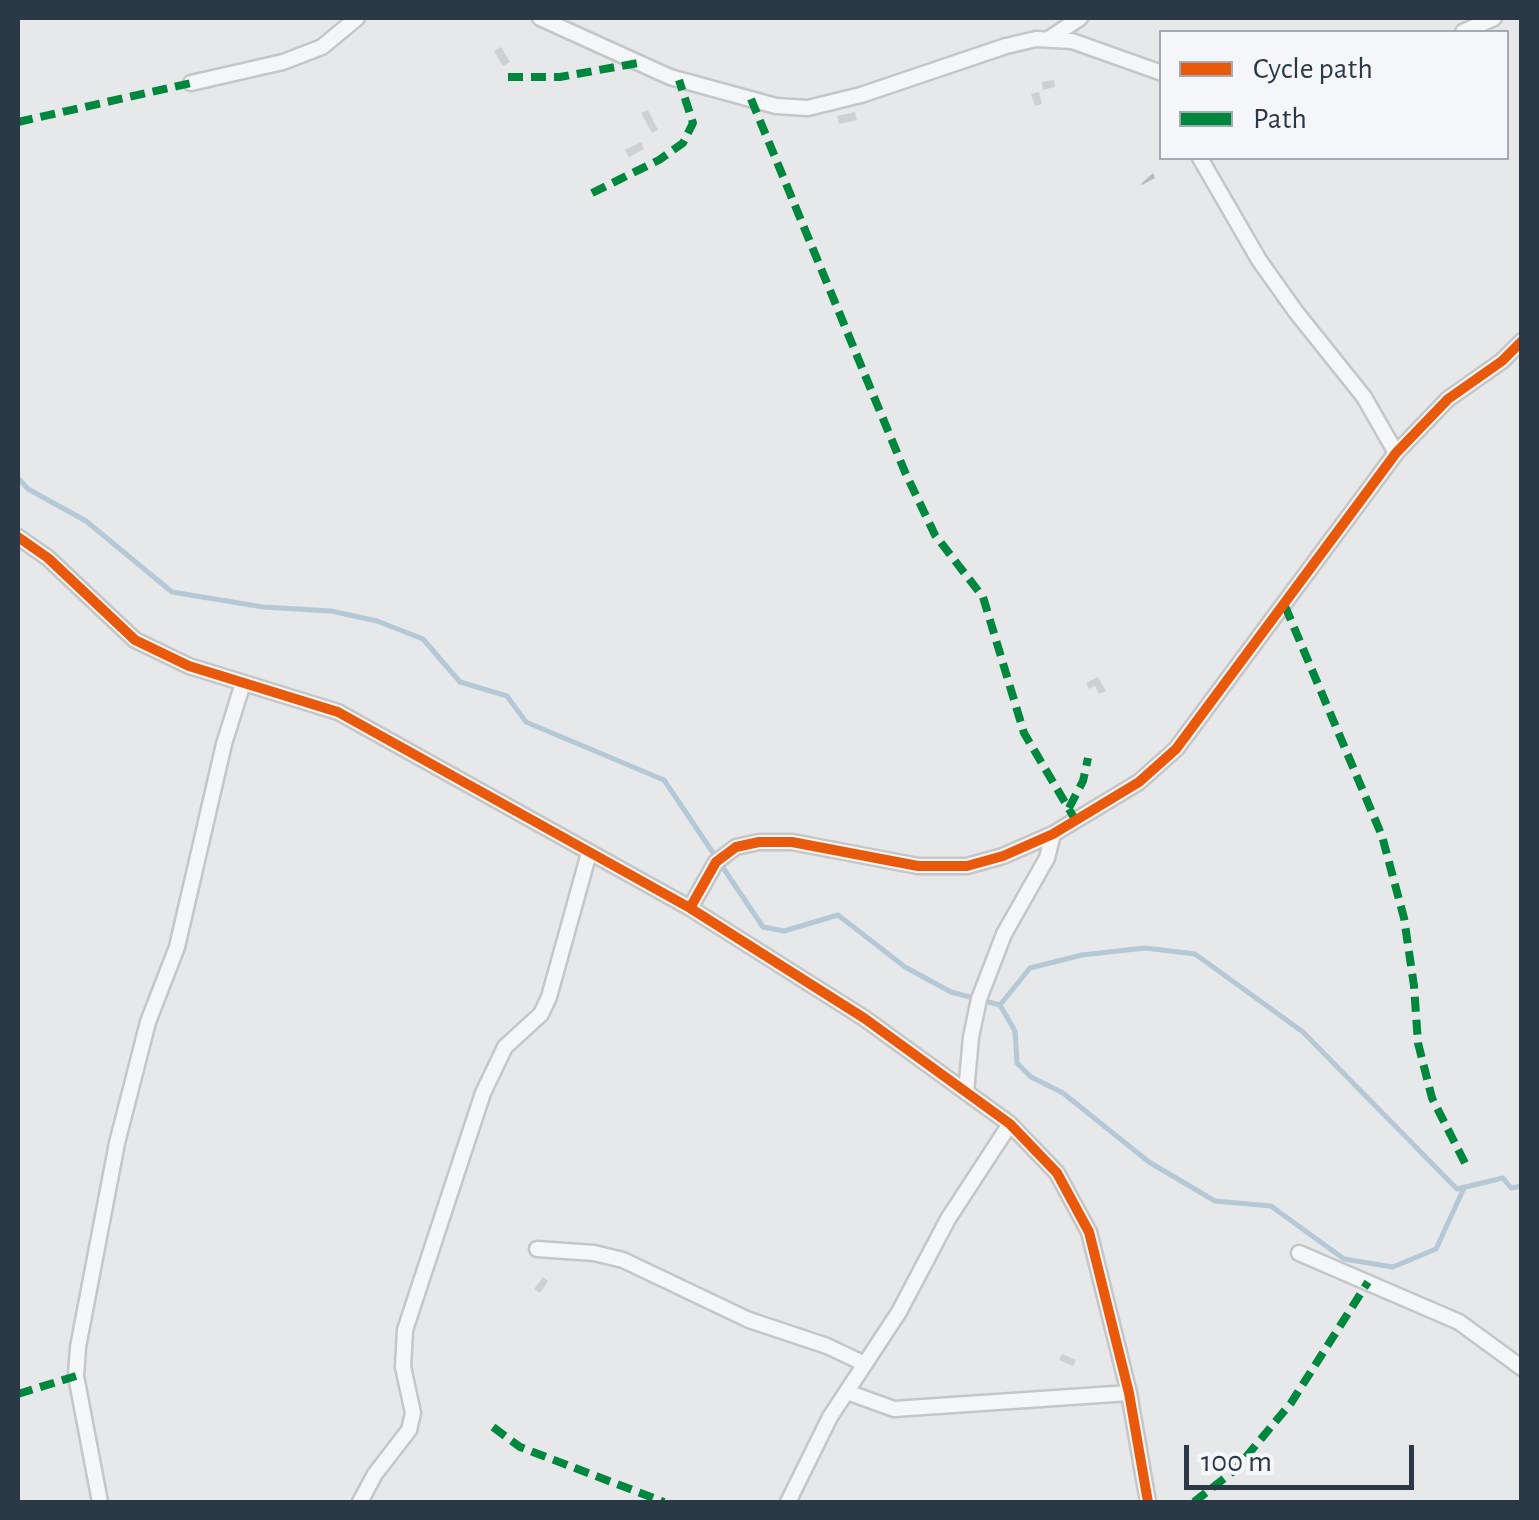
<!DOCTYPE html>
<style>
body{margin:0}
#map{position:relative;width:1539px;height:1520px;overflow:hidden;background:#e6e8ea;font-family:"Alegreya Sans",sans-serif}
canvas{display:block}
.frame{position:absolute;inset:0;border:20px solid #2b3845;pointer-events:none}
.legend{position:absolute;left:1159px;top:30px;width:350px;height:130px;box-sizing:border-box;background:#f4f6f9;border:2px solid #a4aab1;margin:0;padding:12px 18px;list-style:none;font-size:30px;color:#2b3845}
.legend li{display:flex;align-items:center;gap:20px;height:50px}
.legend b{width:50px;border:2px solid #a4aab1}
.scale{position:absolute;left:1184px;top:1445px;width:230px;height:45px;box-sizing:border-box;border:5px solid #2b3845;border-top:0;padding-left:12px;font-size:30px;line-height:35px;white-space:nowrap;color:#2b3845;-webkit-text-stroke:8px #f4f6f9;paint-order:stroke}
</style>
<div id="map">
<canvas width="1539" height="1520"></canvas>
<div class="frame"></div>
<ul class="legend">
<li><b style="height:12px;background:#e8590c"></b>Cycle path</li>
<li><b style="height:12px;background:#00873e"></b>Path</li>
</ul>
<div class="scale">100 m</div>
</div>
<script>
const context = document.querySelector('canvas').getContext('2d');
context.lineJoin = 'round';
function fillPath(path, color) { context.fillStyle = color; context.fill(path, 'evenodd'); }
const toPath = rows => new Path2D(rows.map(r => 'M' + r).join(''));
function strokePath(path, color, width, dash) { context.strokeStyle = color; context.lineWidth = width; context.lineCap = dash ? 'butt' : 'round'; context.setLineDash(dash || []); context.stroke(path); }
fillPath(toPath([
 [1153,173,1155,178,1142,185,1141,184]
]), '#0003');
strokePath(toPath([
 [18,478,28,489,86,521,172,592,263,607,331,611,377,621,423,639,460,682,507,696,526,722,664,780,763,927,784,931,838,915,905,967,951,992,1000,1005,1030,968,1082,955,1145,948,1195,954,1303,1032,1457,1189,1503,1178,1511,1188,1522,1186],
 [1000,1005,1015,1031,1017,1063,1031,1077,1063,1093,1149,1162,1215,1201,1271,1206,1344,1259,1393,1267,1436,1249,1464,1188]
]), '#b4c8d5', 5);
fillPath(toPath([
 [501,47,510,62,503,66,494,51],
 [1054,80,1055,87,1043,90,1042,82],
 [1039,92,1042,104,1035,106,1031,94],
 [648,110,658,130,652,133,641,113],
 [855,112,857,120,839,124,837,116],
 [641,142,644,149,629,157,625,150],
 [1098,677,1106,691,1099,694,1095,686,1089,689,1086,683],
 [543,1277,548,1281,540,1293,534,1289],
 [1062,1354,1076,1360,1073,1366,1059,1360]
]), '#ced0d3');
const street = toPath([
 [540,18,670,77,776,106,808,108,861,95,1006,46,1036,39,1072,41,1162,73],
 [1463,32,1494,18],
 [1050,38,1080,18],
 [191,83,283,62,322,47,357,18],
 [1200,158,1259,260,1296,312,1364,397,1396,453],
 [18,537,48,558,135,640,189,666,338,712,690,908,864,1018,1010,1124,1057,1173,1089,1232,1129,1393,1148,1502],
 [690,908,716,862,736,847,759,842,792,842,918,866,967,866,1003,856,1053,834,1139,782,1176,749,1396,453,1448,399,1502,361,1522,341],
 [966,1092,971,1037,979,999,1004,934,1047,858,1053,834],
 [537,1249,594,1253,623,1260,749,1320,827,1346,865,1364],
 [1299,1253,1459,1322,1522,1368],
 [847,1392,894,1409,1129,1393],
 [100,1502,76,1376,78,1347,117,1143,148,1022,177,947,224,744,243,683],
 [360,1502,375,1474,409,1430,413,1413,403,1367,405,1330,483,1093,505,1047,541,1014,549,997,589,853],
 [788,1502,830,1417,899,1312,948,1219,1010,1124]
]);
strokePath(street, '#c4c6c8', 19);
strokePath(street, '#f5f6f7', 14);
strokePath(toPath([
 [508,77,560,77,638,63],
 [751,99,905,472,935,535,983,597,1024,733,1076,821],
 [18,122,191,83],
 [592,193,659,160,683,143,693,123,679,80],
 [1285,606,1382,836,1404,918,1414,986,1418,1043,1432,1098,1465,1163],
 [1069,808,1083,781,1088,758],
 [18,1394,76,1376],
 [493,1427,520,1447,664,1502],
 [1194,1502,1235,1470,1291,1403,1368,1282]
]), '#00873e', 8, [15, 8]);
strokePath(toPath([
 [18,537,48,558,135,640,189,666,338,712,690,908,864,1018,1010,1124,1057,1173,1089,1232,1129,1393,1148,1502],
 [690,908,716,862,736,847,759,842,792,842,918,866,967,866,1003,856,1053,834,1139,782,1176,749,1396,453,1448,399,1502,361,1522,341]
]), '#e8590c', 10);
</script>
